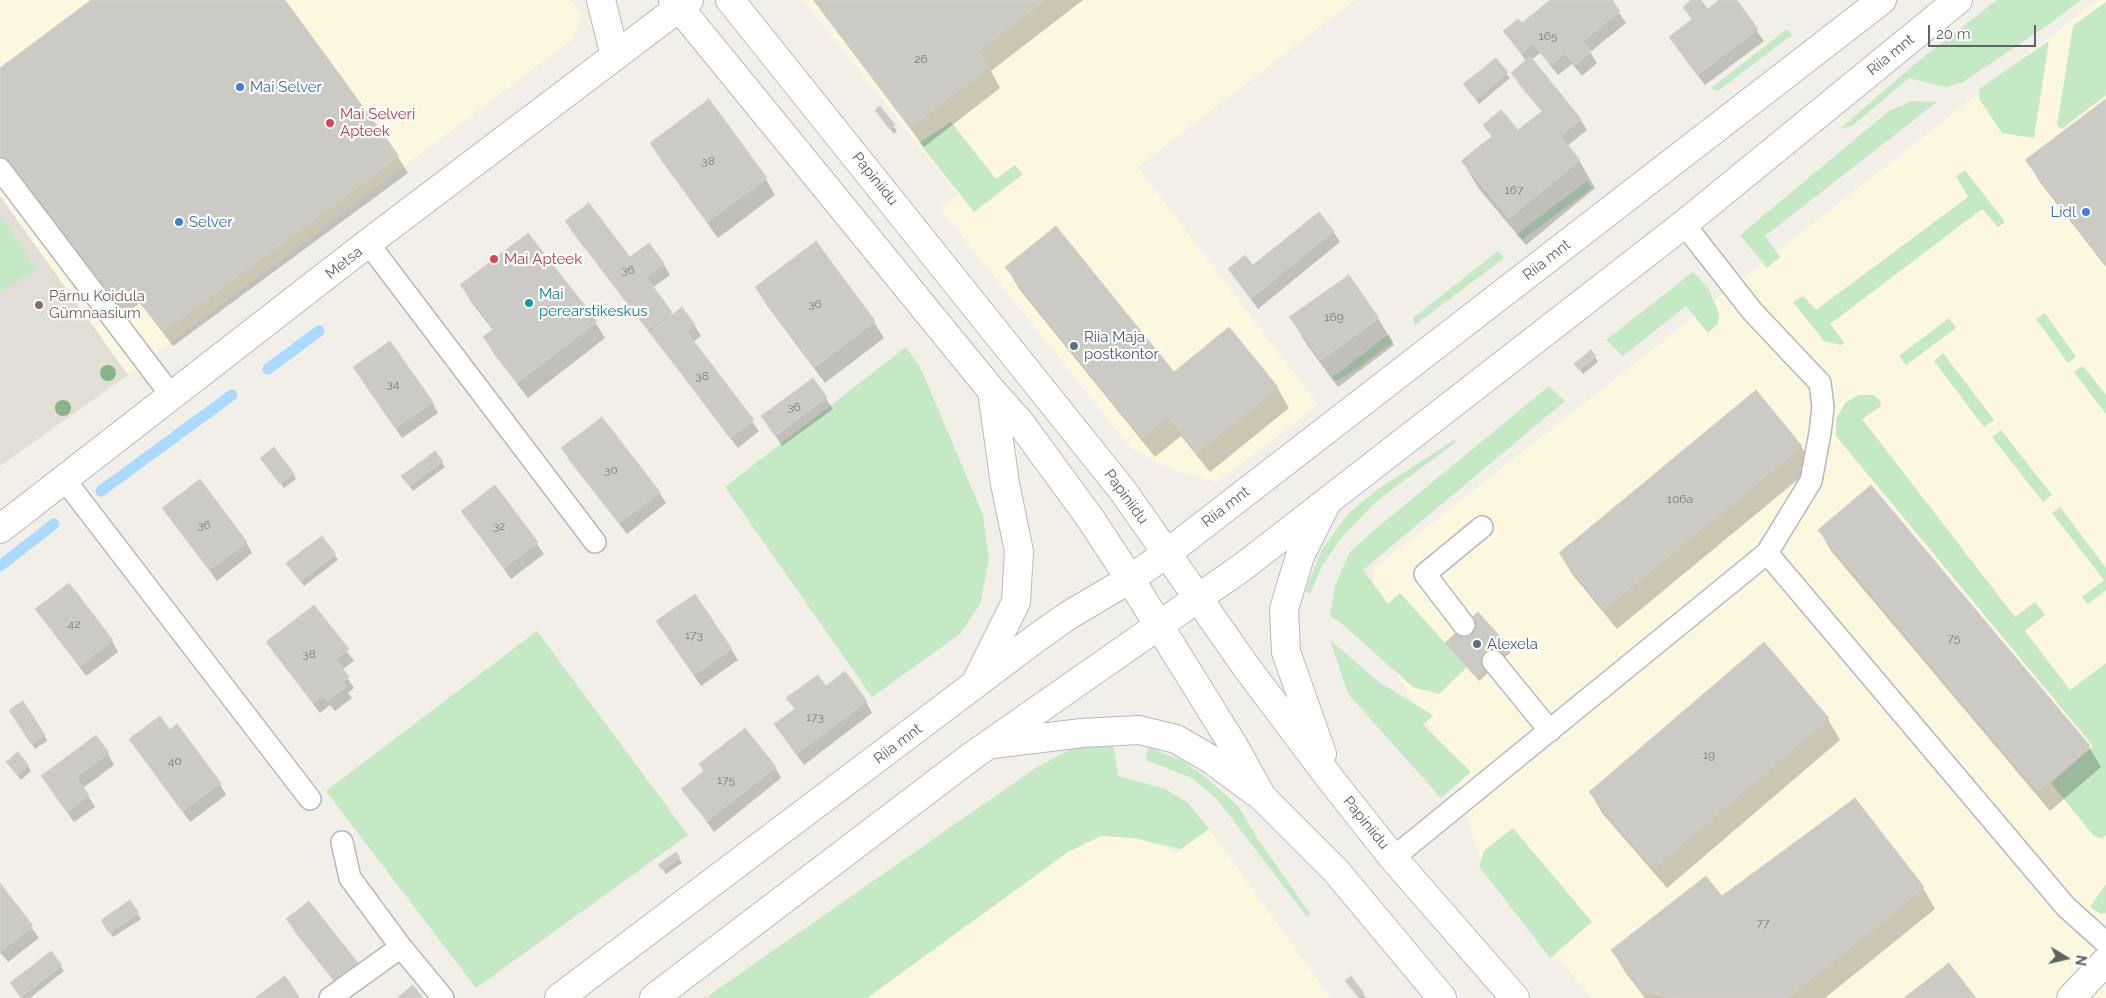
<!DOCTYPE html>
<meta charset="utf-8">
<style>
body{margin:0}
#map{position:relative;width:2106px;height:998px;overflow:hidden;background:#f1efe8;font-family:Raleway,sans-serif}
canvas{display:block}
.north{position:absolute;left:2041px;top:933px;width:50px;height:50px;-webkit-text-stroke:4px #fff;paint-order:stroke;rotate:99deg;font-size:14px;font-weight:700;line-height:20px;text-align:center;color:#5f6368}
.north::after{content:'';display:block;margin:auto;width:18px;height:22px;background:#5f6368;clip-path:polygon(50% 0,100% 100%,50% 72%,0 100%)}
.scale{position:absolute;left:1928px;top:25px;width:108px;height:22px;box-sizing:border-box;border:2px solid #5f6368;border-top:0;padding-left:6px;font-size:15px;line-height:18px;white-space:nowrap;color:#5f6368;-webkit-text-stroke:4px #fff;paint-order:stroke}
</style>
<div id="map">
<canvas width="2106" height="998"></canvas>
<div class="north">N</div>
<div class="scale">20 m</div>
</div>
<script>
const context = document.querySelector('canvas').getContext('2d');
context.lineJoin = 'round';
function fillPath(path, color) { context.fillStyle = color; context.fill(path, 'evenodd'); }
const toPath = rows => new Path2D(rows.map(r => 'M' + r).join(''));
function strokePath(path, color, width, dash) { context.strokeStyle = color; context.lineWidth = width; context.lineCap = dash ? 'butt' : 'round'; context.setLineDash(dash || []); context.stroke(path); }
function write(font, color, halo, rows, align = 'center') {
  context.font = font + ' Raleway,sans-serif'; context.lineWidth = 4.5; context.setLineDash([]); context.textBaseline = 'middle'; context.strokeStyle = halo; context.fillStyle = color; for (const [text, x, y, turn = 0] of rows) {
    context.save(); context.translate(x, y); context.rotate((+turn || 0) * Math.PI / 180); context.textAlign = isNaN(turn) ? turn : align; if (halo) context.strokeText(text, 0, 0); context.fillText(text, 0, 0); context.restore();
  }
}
fillPath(toPath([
 [0,0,570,0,582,16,572,40,128,375,0,196],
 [803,0,1355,0,1138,167,1318,405,1218,482,1169,469,1131,448,940,209,958,195],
 [2097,0,2106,0,2106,998,1592,998,1485,875,1449,757,1370,632,1374,568],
 [1209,829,1331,998,867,998,1068,852,1101,836,1135,838,1177,852]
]), '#fef7e0');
fillPath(toPath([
 [0,196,128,375,0,466]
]), '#e1ded6');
fillPath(toPath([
 [1997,0,2081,0,2049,24,1963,82,1946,87,1909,78,1852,126,1840,129,1916,63],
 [2106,2,2106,95,2062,129,2057,125,2073,26],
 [1787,29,1792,35,1718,91,1711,88],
 [2049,41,2034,138,2002,133,1980,100,1979,89],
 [1913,101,1937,102,1765,236,1780,257,1767,268,1740,235,1889,111],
 [951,122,996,179,1015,165,1023,174,974,212,919,143],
 [1965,170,2005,222,1998,227,1982,209,1830,324,1845,343,1841,345,1824,341,1793,302,1803,296,1816,310,1968,197,1956,176],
 [1587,181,1592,188,1522,240,1516,235],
 [0,216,37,269,0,292],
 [1498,251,1504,258,1415,325,1413,318],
 [1693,272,1708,288,1719,313,1718,324,1708,333,1686,306,1623,356,1606,340],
 [2045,313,2076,357,2068,363,2036,319],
 [1949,318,1956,328,1906,365,1899,356],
 [1389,334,1393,342,1348,375,1338,380,1330,379],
 [906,347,921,369,983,515,989,560,980,604,960,634,872,697,725,487],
 [1943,353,1994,420,1984,427,1934,361],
 [2083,366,2106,395,2106,414,2074,372],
 [1549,386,1565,401,1363,570,1388,604,1400,593,1467,667,1439,694,1413,687,1340,622,1330,616,1335,586,1349,553,1372,532],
 [1859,395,1873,395,1880,400,1881,406,1862,419,2015,617,2035,602,2045,615,2025,631,2070,690,2106,663,2106,835,2102,839,2093,835,2051,783,2093,746,1836,436,1836,419,1846,402],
 [2001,430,2052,495,2043,502,1992,437],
 [1454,440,1456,442,1377,501,1342,537,1323,564,1310,594,1305,591,1322,549,1350,512,1378,489],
 [2060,507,2106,568,2106,590,2088,604,2082,597,2104,580,2052,513],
 [537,631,688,835,476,988,326,791],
 [1330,640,1380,683,1433,715,1423,725,1471,772,1441,798,1348,694],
 [1092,744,1113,744,1118,776,1165,789,1187,802,1209,829,1181,849,1135,838,1101,836,1068,852,867,998,705,998,1037,767,1071,749],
 [1148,747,1183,761,1209,780,1238,806,1257,838,1310,913,1307,917,1217,799,1192,778,1146,760],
 [1513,828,1592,922,1550,958,1479,866,1484,851],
 [2106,884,2106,913,2101,914,2090,907]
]), '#c5e8c5');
fillPath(toPath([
 [93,0,283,0,398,157,408,173,173,346,140,303,118,319,0,156,0,69],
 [813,0,1083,0,991,71,1000,88,924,147],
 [1552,0,1610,0,1626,23,1590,52,1597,63,1582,76,1572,64,1558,75,1540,53,1531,60,1580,119,1587,130,1567,146,1579,160,1595,188,1526,245,1479,189,1463,162,1492,138,1485,125,1518,132,1542,112,1519,84,1512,73,1526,61,1504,31,1522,25],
 [1694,0,1700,0,1708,10,1721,0,1735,0,1764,41,1705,85,1677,48,1693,21,1684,7],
 [1495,59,1510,78,1479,104,1468,90],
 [709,101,766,179,775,195,718,238,661,160,651,144],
 [2106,101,2106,267,2039,181,2027,160],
 [880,108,897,131,894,134,876,111],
 [566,222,630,259,663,263,670,275,652,288,672,316,694,325,701,336,693,342,759,431,738,448,573,233],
 [1333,231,1340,242,1258,309,1229,270,1253,267],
 [815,243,874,322,884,338,825,383,766,304,756,288],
 [1007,268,1174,373,1277,387,1289,408,1210,472,1181,436,1155,457,1019,289],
 [462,286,595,322,605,338,528,398,494,354,484,337,493,330,471,302],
 [1291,318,1378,318,1394,345,1338,387,1307,345],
 [1595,357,1598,362,1583,374,1579,369],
 [354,367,432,402,438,413,402,438],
 [813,380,833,409,782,446,763,417],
 [1801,446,1813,467,1617,629,1572,574,1560,554],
 [563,449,659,492,666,503,627,534,569,460],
 [435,452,445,467,413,491,406,481],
 [261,458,293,473,296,479,284,488],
 [495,487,544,554,511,579,462,511],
 [164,508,246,542,252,553,217,581],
 [1819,530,2089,747,2101,767,2050,811,1831,551],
 [322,537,338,560,304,586,291,568],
 [313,607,354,661,342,670,354,688,348,693,352,698,335,711,330,705,320,713,274,653,267,642],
 [37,609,112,641,118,652,86,676],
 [664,632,731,649,738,660,701,686],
 [1446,643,1508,646,1511,652,1479,681],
 [1764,643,1828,719,1840,740,1667,888,1602,813,1590,792],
 [825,688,866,702,872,713,804,765,775,725,795,710,788,699],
 [14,716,44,735,47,741,35,749],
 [169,731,220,784,226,795,190,822,131,739],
 [108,754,114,765,83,788,95,807,74,822,42,776],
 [28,766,31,771,21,780,11,767],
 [775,767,781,778,714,832,683,789],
 [1855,800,1923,888,1935,909,1825,998,1645,998,1625,972,1613,951,1722,898],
 [676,854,682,863,666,874,660,865],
 [0,885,39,938,8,962,0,952],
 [130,902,141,919,113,937,102,920],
 [288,919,357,964,363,975,342,991,294,931],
 [51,953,64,971,30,998,22,998,15,989],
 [1351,978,1366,998,1359,998,1350,986]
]), '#0003');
strokePath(toPath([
 [268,369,319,331],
 [101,491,232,395],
 [0,566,54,524]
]), '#aadaff', 11);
const building = toPath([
 [91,0,285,0,399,156,163,331,130,287,108,304,0,155,0,68,91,0],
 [814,0,1044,0,978,51,989,66,911,127,814,0],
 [1550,0,1612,0,1620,11,1583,41,1591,52,1575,65,1565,53,1551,65,1533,43,1521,53,1503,31,1518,19,1522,23,1550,0],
 [1691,0,1701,0,1708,9,1719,0,1737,0,1758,29,1697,75,1669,37,1692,19,1683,7,1691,0],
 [1530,56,1581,119,1562,135,1511,73,1530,56],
 [1496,58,1508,72,1476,99,1463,84,1496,58],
 [709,99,767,178,707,222,650,143,709,99],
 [2106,99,2106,263,2025,160,2106,99],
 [880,106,895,125,890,130,875,110,880,106],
 [1501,110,1518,130,1541,112,1580,160,1509,218,1461,161,1492,136,1483,125,1501,110],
 [589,203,630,257,649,243,664,263,646,277,672,312,648,330,565,221,589,203],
 [1319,212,1334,231,1251,298,1228,269,1245,255,1253,265,1319,212],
 [1056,226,1174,372,1229,327,1278,387,1197,452,1168,416,1142,437,1005,267,1056,226],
 [528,233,597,321,517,383,483,337,494,328,460,285,528,233],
 [816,241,875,321,815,367,755,287,816,241],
 [1349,275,1379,318,1321,360,1289,317,1349,275],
 [682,307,695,325,686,331,754,420,730,438,650,332,682,307],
 [390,341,433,402,395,428,353,367,390,341],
 [1591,350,1596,356,1579,370,1574,364,1591,350],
 [813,378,827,397,775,436,761,416,813,378],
 [1756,390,1802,446,1604,609,1559,553,1756,390],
 [602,417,660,492,619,523,561,448,602,417],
 [274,447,294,473,280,484,260,458,274,447],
 [435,451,443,461,409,486,401,476,435,451],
 [200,479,247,542,209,570,162,508,200,479],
 [495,485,538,542,504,568,461,511,495,485],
 [1871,485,2090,746,2038,791,1818,530,1871,485],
 [322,536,336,554,300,581,286,563,322,536],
 [69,583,113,640,79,666,35,609,69,583],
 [695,594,732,649,694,675,656,621,695,594],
 [314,605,349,649,335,659,349,677,342,682,346,686,328,701,323,695,313,703,266,642,314,605],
 [1478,612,1509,646,1475,676,1445,643,1478,612],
 [1764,642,1829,718,1654,868,1589,792,1764,642],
 [845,671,867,701,796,754,774,724,795,709,786,698,818,675,826,686,845,671],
 [23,701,45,735,31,744,9,710,23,701],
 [160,716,170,730,177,724,221,783,182,811,129,739,160,716],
 [745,728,776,767,707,821,681,789,704,771,699,764,745,728],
 [96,735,109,753,76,777,89,795,67,812,41,776,96,735],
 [18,752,29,766,17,775,6,762,18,752],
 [1855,798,1924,887,1787,998,1673,998,1641,989,1611,950,1706,876,1722,896,1855,798],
 [676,852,680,857,662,870,658,865,676,852],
 [0,883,33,926,1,951,0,951,0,883],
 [130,900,139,913,109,933,101,920,130,900],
 [309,901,358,963,335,981,286,919,309,901],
 [51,951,62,965,21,997,10,983,51,951],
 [1949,963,1976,998,1904,998,1949,963],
 [285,976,300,998,256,998,256,997,285,976],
 [1351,976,1364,993,1359,998,1345,981,1351,976],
 [413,985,423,998,397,998,413,985]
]);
fillPath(building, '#cccac5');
strokePath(building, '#d6d1c6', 1);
const lane = toPath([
 [0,169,171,395],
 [1684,224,1752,311,1820,383,1823,407,1820,433,1811,481,1767,553],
 [368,243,595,542],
 [64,479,310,799],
 [1464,625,1425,574,1482,527],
 [1493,661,1550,731],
 [342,842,350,878,401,947,443,998],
 [1393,858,1767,553,2066,907,2106,943],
 [330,998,401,947]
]);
const street = toPath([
 [0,529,368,243,689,0],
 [2071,998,2106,961]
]);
const secondary = toPath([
 [601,0,615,56],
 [673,0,992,391,1019,421,1090,518,1130,579,1235,748,1262,797,1336,871,1442,998],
 [730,0,1123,491,1247,668,1332,781,1393,858,1515,998],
 [977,680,1016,602,1019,551,1005,484,992,391],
 [993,744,1082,733,1139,730,1176,739,1212,760,1255,792],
 [1322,754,1286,652,1284,609,1300,556,1325,506],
 [559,998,1035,639,1069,615,1130,579,1166,554,1882,0],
 [654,998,972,756,1244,566,1684,224,1958,0]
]);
strokePath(lane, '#b5b8bc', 24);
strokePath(street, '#b5b8bc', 30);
strokePath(secondary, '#b6babf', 30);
strokePath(lane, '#fff', 21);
strokePath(street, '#fff', 28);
strokePath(secondary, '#fff', 28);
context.fillStyle = '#89b387';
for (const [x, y] of [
 [108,373],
 [63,408]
]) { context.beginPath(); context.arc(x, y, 8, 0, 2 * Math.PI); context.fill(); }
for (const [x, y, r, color] of [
 [240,87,5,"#3f7fe0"],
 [330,123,5,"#e0444e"],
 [2086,212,5,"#3f7fe0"],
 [179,222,5,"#3f7fe0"],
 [494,259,5,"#e0444e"],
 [529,303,5,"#0f9aa8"],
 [39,305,5,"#8d6e63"],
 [1074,346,5,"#5c6f8a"],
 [1477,644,5,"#5c6f8a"]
]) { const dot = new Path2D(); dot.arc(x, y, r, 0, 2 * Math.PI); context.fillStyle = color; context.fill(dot); strokePath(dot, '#fff', 2); }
write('12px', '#7a7d7f', null, [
 ["165",1548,36],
 ["26",921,59],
 ["38",708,161],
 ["167",1514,190],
 ["36",628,270],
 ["36",815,304],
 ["169",1334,317],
 ["38",702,376],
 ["34",393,384],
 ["36",794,407],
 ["30",611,470],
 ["106a",1680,499],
 ["36",204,525],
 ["32",499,526],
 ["42",74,624],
 ["173",694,635],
 ["75",1954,638],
 ["38",309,654],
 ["173",815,717],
 ["19",1709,755],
 ["40",175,761],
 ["175",726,780],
 ["77",1763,923]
]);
write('15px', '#5f6368', '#fff', [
 ["Riia mnt",1891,55,-39],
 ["Papiniidu",875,179,51],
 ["Riia mnt",1547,260,-38],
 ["Metsa",344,263,-38],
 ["Papiniidu",1126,497,54],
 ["Riia mnt",1226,507,-38],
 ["Riia mnt",898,744,-37],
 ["Papiniidu",1366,823,51]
]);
write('15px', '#366cbe', '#fff', [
 ["Mai Selver",250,87],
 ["Lidl",2076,212,"right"],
 ["Selver",189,222]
], 'left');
write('15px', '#be3a42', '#fff', [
 ["Mai Selveri",340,114],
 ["Apteek",340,131],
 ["Mai Apteek",504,259]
], 'left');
write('15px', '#0d838f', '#fff', [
 ["Mai",539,294],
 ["perearstikeskus",539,311]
], 'left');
write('15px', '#785e54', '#fff', [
 ["Pärnu Koidula",49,296],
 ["Gümnaasium",49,313]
], 'left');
write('15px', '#4e5e75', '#fff', [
 ["Riia Maja",1084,337],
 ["postkontor",1084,354],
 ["Alexela",1487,644]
], 'left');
</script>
